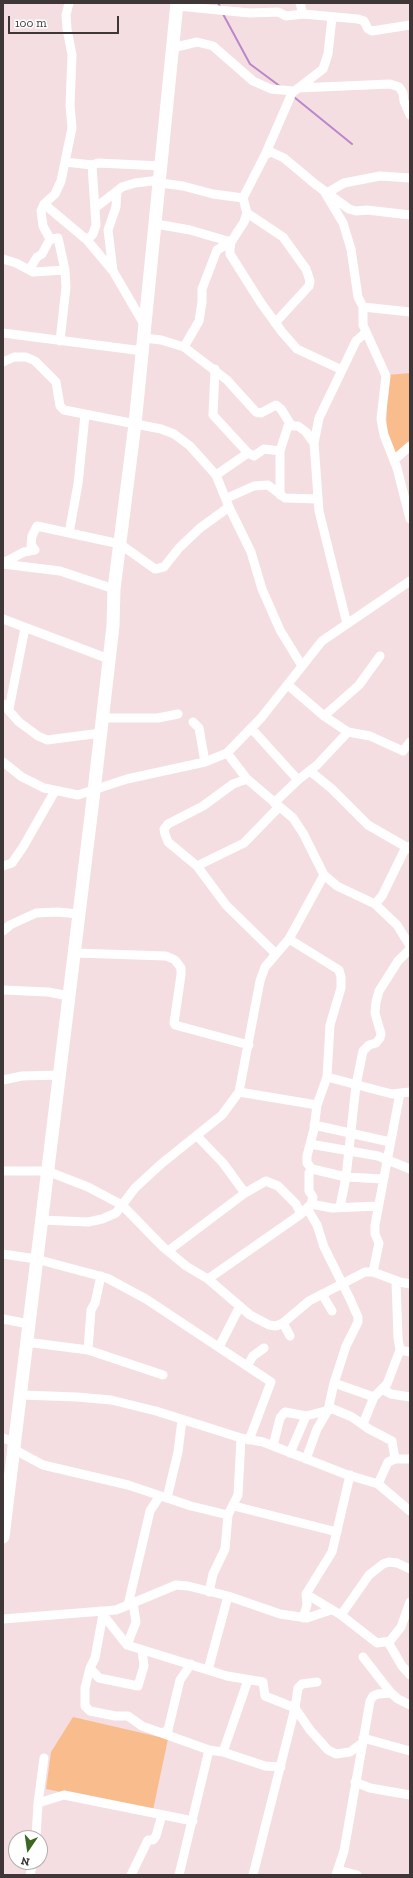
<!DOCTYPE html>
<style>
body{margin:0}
#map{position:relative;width:413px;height:1878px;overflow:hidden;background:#f4dee1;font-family:"Zilla Slab",serif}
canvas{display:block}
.frame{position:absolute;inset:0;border:4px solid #3f3637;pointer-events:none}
.north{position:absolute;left:8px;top:1830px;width:40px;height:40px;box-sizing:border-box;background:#fff;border:1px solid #b2afaf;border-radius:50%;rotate:193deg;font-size:11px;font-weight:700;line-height:16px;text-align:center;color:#3f3637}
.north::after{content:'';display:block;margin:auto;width:14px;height:18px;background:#3c6622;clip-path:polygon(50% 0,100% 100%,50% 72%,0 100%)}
.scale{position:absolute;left:8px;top:16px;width:111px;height:18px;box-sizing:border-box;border:2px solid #3f3637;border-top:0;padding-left:5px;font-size:12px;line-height:14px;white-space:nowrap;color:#3f3637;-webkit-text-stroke:3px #fff;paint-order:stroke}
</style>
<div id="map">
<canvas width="413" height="1878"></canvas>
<div class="frame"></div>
<div class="north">N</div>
<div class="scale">100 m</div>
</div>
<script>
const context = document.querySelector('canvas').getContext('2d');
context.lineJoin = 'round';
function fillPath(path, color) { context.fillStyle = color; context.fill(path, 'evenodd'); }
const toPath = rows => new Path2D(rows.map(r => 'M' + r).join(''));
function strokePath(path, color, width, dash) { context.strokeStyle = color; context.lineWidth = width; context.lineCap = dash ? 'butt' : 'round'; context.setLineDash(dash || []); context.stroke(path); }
fillPath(toPath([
 [410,373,410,444,395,456,386,434,388,375],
 [73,1717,168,1739,153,1810,46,1789,51,1752]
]), '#f8bc8d');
strokePath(toPath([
 [218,3,221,8],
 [223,14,250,64,281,87],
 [294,97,352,144]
]), '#bb86cb', 2);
strokePath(toPath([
 [300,3,303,14],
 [177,6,250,13,278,12,286,16,303,14,358,19,364,21,368,29,372,31,410,25],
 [332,17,328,54,323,69,292,93,265,155,243,198,247,213,244,222,231,242,230,249,230,254,261,303,282,332,297,349,342,370],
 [172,48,197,42,213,46,253,81,271,89,293,91],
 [298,88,390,84,399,87,403,93,404,101,410,115],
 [265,155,271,152,284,158,315,184,349,209,356,211,367,210,410,215],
 [65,162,92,165,98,163,161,166],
 [160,183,183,186,213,194,243,198],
 [324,191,343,223,351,249,358,297,363,307,363,325,386,376,381,419,384,435,397,468,410,519],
 [327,193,344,183,380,176,410,178],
 [44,204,87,240,113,271,145,326],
 [95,208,122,187,135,183,160,180],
 [247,213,283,237,306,269,310,281,309,286,275,323],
 [156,224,190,230,231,242],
 [87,240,93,234,96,225,92,165],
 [3,259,16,263,33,272,65,270],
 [29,270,37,257,42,254,50,239],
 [113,271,108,230,116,207,117,191],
 [363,307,410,312],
 [3,333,143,351],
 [144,338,161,340,184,347,227,380,256,412,261,413,276,405,281,409,291,425],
 [60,341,66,287,65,270,58,238,50,239,43,226,41,211,44,204,55,194,61,181,72,128,70,105,72,55,67,29,66,15,69,3],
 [184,347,199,321,202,302,202,289,217,250,231,242],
 [3,362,14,357,26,357,35,361,56,382,60,406,64,410,161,429,174,434,190,446,216,475,229,507,251,552,262,589,280,630,302,666],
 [215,369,213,415,248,453],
 [394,460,410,446],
 [216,475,248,453,254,456,264,449,280,451],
 [280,495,280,451,288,426,298,426,306,432,314,443],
 [227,498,254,486,268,485,285,498,318,499],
 [69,533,78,484,85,415],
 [3,563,24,552,35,550,31,545,32,536,37,526,120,544,155,569,164,567,179,548,200,528,229,507],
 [3,564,60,571,114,589],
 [3,619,109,659],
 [347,624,319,511,314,443,319,418,356,341,365,333],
 [288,685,324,716,348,732,370,736,403,751,410,742],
 [3,704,19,722,38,736,47,740,101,733],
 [9,709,25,628],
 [324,716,359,685,380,656],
 [102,718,158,718,178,714],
 [193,722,199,728,205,762],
 [251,728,298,780],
 [227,753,247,779,293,818,303,833,324,875,337,886,375,904,397,925,410,946],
 [3,762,22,777,44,788,78,795,127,779,205,762,227,753,261,718,322,641,410,581],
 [310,771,332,789,368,825,408,848],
 [247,779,233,784,203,806,168,824,164,829,165,834,168,842,197,866,226,905,276,954],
 [274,803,298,780,317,765,348,732],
 [3,866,12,863,23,847,55,791],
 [197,866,244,843,279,807],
 [375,904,382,896,404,851,410,846],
 [3,931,10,925,36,913,58,912,78,914],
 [75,953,166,956,175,960,181,968,181,975,174,1023,175,1025,249,1045],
 [3,990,48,992,69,996],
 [327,1077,392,1094,410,1092],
 [3,1080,22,1076,60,1075],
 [239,1092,317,1105],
 [314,1125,390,1142],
 [197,1136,223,1163,245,1193],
 [310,1144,378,1156,410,1169],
 [312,1169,346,1177,383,1179],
 [3,1171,47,1171,88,1187,122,1205,163,1247,186,1266,208,1279,250,1315,269,1325,276,1326,283,1323,309,1301,365,1272,373,1272,400,1282,410,1284],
 [311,1204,332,1208,378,1206],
 [340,1207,346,1177,356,1085,363,1051,369,1045,376,1043,380,1038,381,1034,375,1013,376,1002,379,991,398,961,410,949],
 [41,1220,88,1222,102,1219,116,1213,135,1188,161,1164,222,1115,239,1092,260,981,265,967,289,939,324,875],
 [168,1251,245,1193,266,1181,278,1186,296,1204,301,1214],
 [3,1254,36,1259,107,1278,146,1299,271,1382,249,1440],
 [373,1272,379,1243,375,1234,375,1225,400,1093],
 [208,1279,301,1214,311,1204,313,1197,309,1191,309,1173,312,1169,307,1163,307,1156,314,1129,317,1105,327,1077,330,1025,341,988,341,977,339,970,289,939],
 [322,1294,332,1311],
 [3,1319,29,1324],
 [283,1323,290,1336],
 [26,1342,88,1350,163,1375],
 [219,1347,240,1306],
 [88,1350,91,1310,95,1303,101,1276],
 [400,1350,410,1352],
 [247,1366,253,1356,264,1348],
 [334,1383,374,1397],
 [382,1389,391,1394,410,1397],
 [21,1395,77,1397,111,1400,156,1411,241,1438,263,1442,345,1474,378,1484,410,1511],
 [363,1424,374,1397,387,1384,400,1350,398,1338,396,1281],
 [3,1438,14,1442],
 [273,1446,280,1418,285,1412,306,1416,333,1409,352,1417,369,1429,392,1441,395,1459],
 [15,1450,43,1465,128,1485,191,1506,228,1515],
 [290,1453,306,1416],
 [306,1459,317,1429,328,1410,334,1383,346,1346,358,1322,358,1317,350,1299,324,1247,317,1225,307,1208],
 [378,1484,388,1462,395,1459,410,1459],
 [167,1498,178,1452,182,1420],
 [234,1506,337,1532],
 [209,1592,213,1574,225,1549,228,1515,238,1495,241,1438],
 [306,1594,341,1615,377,1643,390,1641,401,1627,410,1602],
 [128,1605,150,1511,159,1497],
 [100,1611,127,1645,227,1676,263,1682,265,1696,295,1708,310,1730,328,1750,336,1754,350,1752,362,1743],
 [103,1614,95,1658,90,1668,99,1678,138,1686,144,1666,142,1650],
 [341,1615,369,1575,383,1564,389,1562,397,1563,410,1569],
 [303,1618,307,1605,306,1594,332,1552,350,1475],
 [3,1619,116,1610,176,1585,188,1586,228,1596,280,1614,307,1618,331,1610],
 [388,1642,402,1666,410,1675],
 [127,1645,136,1622,133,1603],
 [363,1657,391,1693,398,1699,410,1705],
 [90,1668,85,1688,85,1706,90,1711,115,1716,128,1716,142,1726,209,1750,223,1752,265,1766,281,1767],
 [208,1670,228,1596],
 [162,1733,168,1730,180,1680,191,1664],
 [363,1738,410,1751],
 [223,1752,248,1680],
 [355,1782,370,1788,410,1795],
 [38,1803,64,1795,193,1821],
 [36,1838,38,1803,44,1758],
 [338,1870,357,1875],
 [30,1875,33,1862],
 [131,1875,148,1840,153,1840,156,1836,162,1815],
 [179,1875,209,1750],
 [253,1875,295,1708,298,1688,302,1684,317,1682],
 [336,1875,344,1851,370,1701,373,1696,378,1694,391,1693]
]), '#fff', 9);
strokePath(toPath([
 [3,1537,94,791,113,626,114,589,135,424,177,3]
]), '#fff', 13);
</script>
